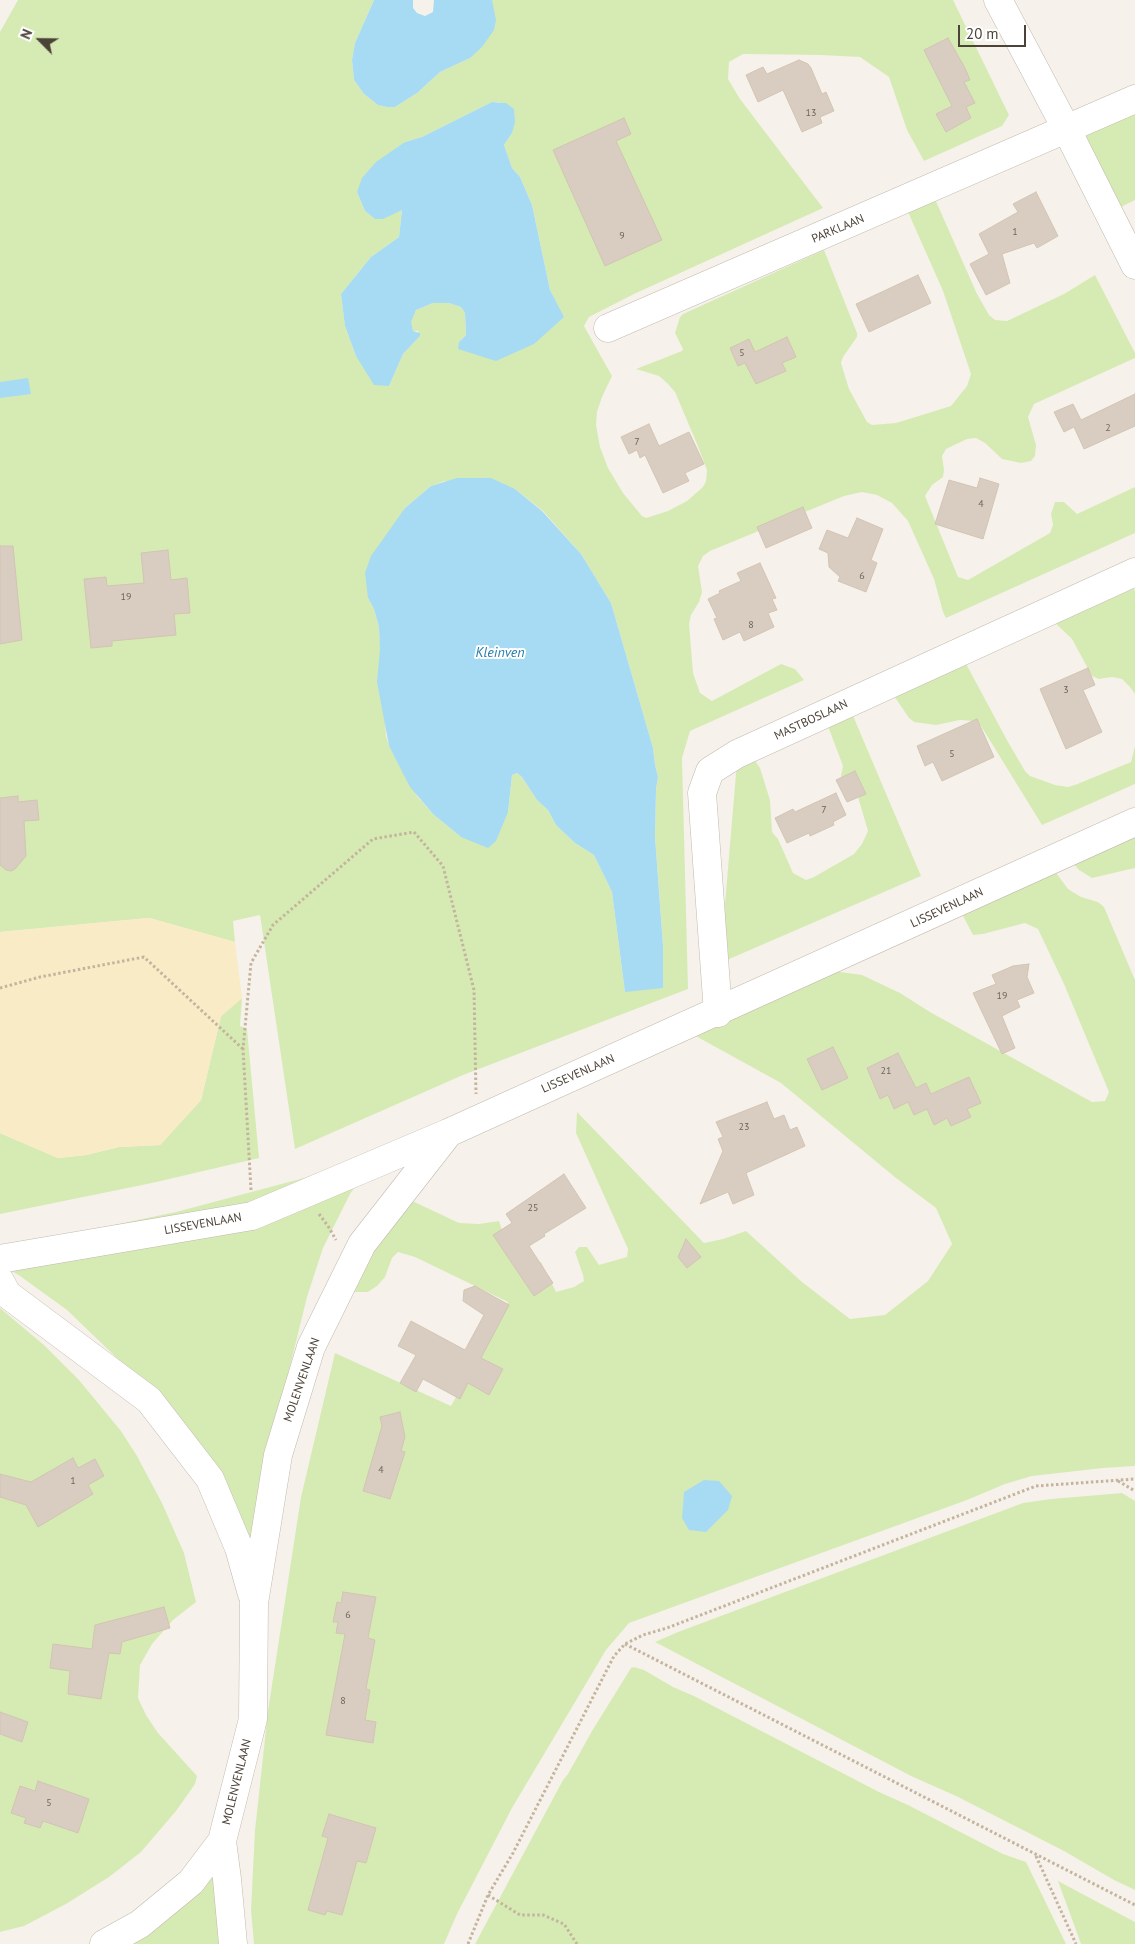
<!DOCTYPE html>
<style>
body{margin:0}
#map{position:relative;width:1135px;height:1944px;overflow:hidden;background:#f6f2eb;font-family:"PT Sans",sans-serif}
canvas{display:block}
.north{position:absolute;left:15px;top:15px;width:50px;height:50px;-webkit-text-stroke:4px #fff;paint-order:stroke;rotate:293deg;font-size:14px;font-weight:700;line-height:20px;text-align:center;color:#4b4238}
.north::after{content:'';display:block;margin:auto;width:18px;height:22px;background:#4b4238;clip-path:polygon(50% 0,100% 100%,50% 72%,0 100%)}
.scale{position:absolute;left:958px;top:25px;width:68px;height:22px;box-sizing:border-box;border:2px solid #4b4238;border-top:0;padding-left:6px;font-size:15px;line-height:18px;white-space:nowrap;color:#4b4238;-webkit-text-stroke:4px #fff;paint-order:stroke}
</style>
<div id="map">
<canvas width="1135" height="1944"></canvas>
<div class="north">N</div>
<div class="scale">20 m</div>
</div>
<script>
const context = document.querySelector('canvas').getContext('2d');
context.lineJoin = 'round';
function fillPath(path, color) { context.fillStyle = color; context.fill(path, 'evenodd'); }
const toPath = rows => new Path2D(rows.map(r => 'M' + r).join(''));
function strokePath(path, color, width, dash) { context.strokeStyle = color; context.lineWidth = width; context.lineCap = dash ? 'butt' : 'round'; context.setLineDash(dash || []); context.stroke(path); }
function write(font, color, halo, rows, align = 'center') {
  context.font = font + ' "PT Sans",sans-serif'; context.lineWidth = 4; context.setLineDash([]); context.textBaseline = 'middle'; context.strokeStyle = halo; context.fillStyle = color; for (const [text, x, y, turn = 0] of rows) {
    context.save(); context.translate(x, y); context.rotate((+turn || 0) * Math.PI / 180); context.textAlign = isNaN(turn) ? turn : align; if (halo) context.strokeText(text, 0, 0); context.fillText(text, 0, 0); context.restore();
  }
}
fillPath(toPath([
 [18,0,374,0,355,43,352,60,354,80,364,94,378,105,387,107,395,107,417,93,440,72,470,58,492,0,953,0,1009,115,1002,126,924,161,907,130,889,77,860,57,820,55,743,54,729,62,728,79,740,99,823,208,634,294,589,317,584,326,612,376,602,397,597,412,596,425,600,447,608,468,623,493,642,516,646,518,668,511,687,501,703,487,706,481,707,470,697,444,675,392,668,384,659,376,636,369,682,351,683,349,675,333,680,317,683,314,824,250,857,333,857,337,843,357,841,363,849,389,867,422,872,425,896,423,951,406,967,386,971,374,943,291,908,212,935,199,977,294,989,315,995,320,1007,321,1064,294,1095,275,1135,353,1135,358,1034,404,1028,417,1036,445,1035,456,1031,461,1021,463,1002,459,985,443,976,438,967,439,946,449,942,456,944,470,943,477,932,485,925,496,958,577,968,580,1050,533,1053,525,1051,514,1055,502,1064,502,1077,514,1135,487,1135,533,946,618,943,612,934,579,908,521,892,503,877,495,862,492,844,496,710,551,703,556,698,566,702,592,699,602,691,615,689,624,693,673,700,693,712,701,781,664,795,669,804,680,690,731,682,758,688,989,463,1075,295,1149,260,915,233,921,235,942,149,918,0,932,0,32],
 [492,102,500,102,512,133,504,145,512,168,520,177,532,205,550,290,563,317,459,342,466,335,465,313,461,307,449,303,433,303,416,310,410,322,413,331,418,331,420,336,403,354,389,386,356,356,345,326,341,294,371,257,399,237,402,209,375,219,365,211,357,192,405,142,422,137],
 [445,481,515,489,543,511,581,554,611,603,653,748,655,765,658,777,656,789,655,837,663,946,625,992,612,892,594,855,575,843,556,825,548,810,537,800,522,777,517,773,512,775,508,812,461,837,433,814,417,796,389,746,386,736,379,627,374,609,368,598,405,508,431,486],
 [1135,106,1135,200,1117,209,1084,141,1093,125],
 [1131,583,1135,591,1135,694,1130,687,1122,679,1112,677,1099,679,1092,676,1072,639,1052,620],
 [964,660,1008,742,1025,771,1030,776,1055,785,1068,787,1075,785,1131,762,1135,746,1135,784,1042,825,981,726,973,721,960,720,936,725,914,722,909,718,892,693],
 [851,711,921,876,720,963,737,762,752,756,760,768,770,800,772,832,778,839,793,873,806,880,814,877,854,854,862,844,868,831,858,797,842,783,841,776,843,766,826,721],
 [1135,833,1135,868,1092,878,1079,870,1072,862],
 [1054,870,1068,889,1081,897,1098,902,1104,907,1135,980,1135,1466,1103,1468,1032,1476,1005,1484,967,1500,629,1623,606,1650,512,1808,457,1914,444,1944,254,1944,251,1910,255,1830,268,1711,301,1497,335,1353,451,1406,508,1302,415,1257,398,1252,392,1258,385,1277,377,1286,368,1292,353,1292,374,1242,408,1199,459,1223,479,1224,499,1221,513,1264,522,1265,541,1262,556,1292,574,1287,584,1281,583,1275,575,1252,579,1247,587,1247,599,1265,627,1257,628,1249,576,1133,577,1112,704,1243,723,1239,746,1231,802,1282,850,1319,885,1315,928,1281,952,1244,936,1208,896,1178,781,1083,692,1034,833,971,862,975,900,993,930,1012,1092,1102,1105,1101,1109,1092,1064,984,1038,929,1025,923,983,934,973,935,961,912],
 [242,998,240,1026,247,1029,259,1158,152,1183,0,1214,0,1133,58,1158,86,1155,119,1147,160,1145,201,1100,221,1016],
 [383,1148,350,1194,323,1248,307,1297,264,1472,242,1607,238,1557,147,1387,67,1310,20,1276,0,1264,80,1232,176,1212,304,1178],
 [0,1308,45,1346,79,1380,121,1431,137,1456,162,1503,184,1553,196,1602,173,1620,152,1644,140,1665,138,1698,146,1715,158,1733,197,1776,195,1784,176,1811,141,1852,109,1877,66,1904,24,1926,0,1932],
 [1122,1493,1135,1501,1135,1890,1114,1880,1064,1851,956,1796,911,1776,655,1642,678,1632,1023,1503,1051,1499],
 [634,1667,644,1670,673,1687,694,1696,879,1792,908,1805,1003,1854,1026,1862,1066,1944,475,1944,563,1780,568,1774,592,1731,631,1668],
 [211,1873,218,1878,223,1944,127,1944],
 [1058,1881,1135,1922,1135,1944,1081,1944]
]), '#d6ebb4');
fillPath(toPath([
 [149,918,235,942,242,998,221,1016,201,1100,160,1145,119,1147,86,1155,58,1158,0,1133,0,932]
]), '#faebc7');
fillPath(toPath([
 [374,0,413,0,413,8,417,13,425,16,433,12,434,0,492,0,496,20,494,30,482,47,470,58,440,72,417,93,395,107,387,107,378,105,364,94,354,80,352,60,355,43],
 [492,102,506,103,514,109,515,122,512,133,504,145,512,168,520,177,532,205,550,290,564,317,534,344,496,361,458,349,459,342,466,335,465,313,461,307,449,303,433,303,416,310,411,322,413,331,420,333,420,336,403,354,389,386,374,385,356,356,345,326,341,294,371,257,399,237,402,210,383,219,375,219,365,211,357,192,362,178,376,162,405,142,422,137],
 [28,378,31,394,0,398,0,382],
 [457,478,491,478,515,489,542,511,581,554,611,603,653,748,655,765,658,777,656,789,655,837,663,946,663,988,625,992,612,892,594,855,575,843,556,825,548,810,537,800,522,777,517,773,512,775,508,812,496,841,488,848,461,837,433,814,410,787,389,746,377,682,380,649,379,627,374,609,368,598,365,573,371,556,405,508,431,486],
 [704,1480,719,1481,732,1496,728,1510,706,1532,689,1530,682,1518,684,1492]
]), '#a7daf3');
const building = toPath([
 [948,38,965,68,970,80,964,82,975,103,966,107,971,118,946,132,936,114,952,106,924,50,948,38],
 [799,60,808,64,811,68,822,94,826,92,834,111,820,117,822,123,802,132,783,90,758,102,746,75,763,67,767,74,799,60],
 [624,118,631,134,616,141,662,240,605,266,553,150,624,118],
 [1036,192,1058,236,1037,248,1034,243,1002,254,1010,283,986,295,970,264,989,254,979,234,1018,212,1013,204,1036,192],
 [918,275,931,303,869,332,856,304,918,275],
 [787,337,796,357,782,363,786,371,756,384,745,363,738,366,730,348,749,339,755,352,787,337],
 [1135,394,1135,426,1084,449,1074,427,1064,432,1054,412,1073,404,1081,420,1135,394],
 [649,424,659,446,689,432,704,464,685,473,689,481,663,493,645,455,640,458,637,450,629,454,621,437,649,424],
 [980,478,999,484,983,539,935,524,949,480,977,488,980,478],
 [803,507,812,528,766,548,757,527,803,507],
 [857,518,883,529,871,560,877,563,866,592,838,581,840,577,829,567,828,553,819,549,827,530,848,538,857,518],
 [0,546,13,546,22,640,0,644,0,546],
 [168,550,171,580,187,578,190,613,174,614,176,635,112,641,112,646,91,648,84,579,106,577,107,586,144,583,141,553,168,550],
 [760,563,776,598,772,599,777,610,768,613,774,627,744,641,740,632,723,640,714,619,717,618,708,599,720,593,719,591,741,581,737,573,760,563],
 [1088,668,1095,685,1083,690,1102,732,1066,749,1040,689,1088,668],
 [977,719,994,757,942,781,933,762,925,766,917,746,977,719],
 [855,771,866,794,847,802,836,780,855,771],
 [836,793,846,815,833,822,834,825,810,836,809,833,787,843,775,818,793,809,795,812,836,793],
 [18,796,18,802,37,800,39,820,24,821,26,856,15,869,11,871,6,870,0,865,0,798,18,796],
 [1029,964,1027,977,1034,993,1017,1000,1020,1007,1002,1016,1015,1048,1002,1054,973,993,996,984,992,975,1013,966,1029,964],
 [833,1047,848,1078,822,1090,807,1059,833,1047],
 [898,1053,916,1088,926,1083,931,1094,969,1077,981,1103,967,1109,971,1117,951,1126,947,1118,934,1125,927,1109,914,1115,908,1102,894,1109,888,1095,880,1099,867,1068,898,1053],
 [767,1102,774,1119,784,1115,790,1130,797,1127,805,1146,746,1173,754,1195,733,1204,728,1192,700,1204,723,1151,718,1139,723,1137,716,1122,767,1102],
 [564,1174,586,1208,544,1234,545,1236,529,1246,553,1283,534,1296,493,1235,512,1223,506,1214,564,1174],
 [686,1239,701,1257,687,1268,678,1257,686,1239],
 [475,1286,509,1305,481,1358,503,1369,489,1395,468,1383,460,1399,423,1379,416,1392,400,1383,416,1355,398,1346,411,1321,465,1350,484,1315,463,1301,464,1290,475,1286],
 [400,1412,405,1437,401,1451,405,1452,390,1499,363,1491,382,1426,380,1417,400,1412],
 [73,1458,78,1468,95,1459,104,1476,88,1485,93,1494,38,1527,26,1505,0,1497,0,1474,31,1482,73,1458],
 [343,1592,376,1597,368,1638,375,1640,366,1689,370,1690,365,1720,376,1722,373,1743,326,1735,345,1634,336,1633,338,1622,333,1622,337,1602,341,1603,343,1592],
 [164,1607,170,1628,122,1642,120,1654,109,1653,101,1699,68,1694,70,1671,50,1668,53,1644,92,1649,95,1625,164,1607],
 [0,1712,28,1722,22,1742,0,1734,0,1712],
 [38,1781,89,1799,78,1833,43,1821,40,1828,24,1823,26,1818,11,1813,20,1786,35,1791,38,1781],
 [329,1814,376,1828,366,1863,357,1861,342,1915,327,1911,325,1915,308,1910,328,1838,322,1836,329,1814]
]);
fillPath(building, '#d8cdc0');
strokePath(building, '#d3c4b3', 1);
const minor = toPath([
 [998,0,1067,130,1135,265],
 [608,328,1135,99],
 [718,1013,702,793,710,771,737,754,1135,572],
 [0,1259,252,1216,448,1133,1135,822],
 [0,1281,7,1294,149,1400,210,1479,239,1548,252,1594],
 [104,1944,140,1924,191,1882,222,1841],
 [233,1944,227,1879,222,1841,253,1719,254,1603,278,1455,311,1347,362,1244,447,1135]
]);
strokePath(minor, '#c2b9ad', 29);
strokePath(toPath([
 [0,988,40,977,144,957,243,1049],
 [251,1190,243,1049,251,963,273,925,373,839,414,832,443,866,474,990,476,1094],
 [319,1214,328,1226,336,1240],
 [1118,1481,1135,1491],
 [625,1644,1135,1905],
 [1036,1856,1076,1944],
 [488,1895,520,1915,543,1915,564,1924,577,1944],
 [468,1944,488,1895,513,1853,614,1656,625,1644,643,1635,667,1628,1036,1486,1135,1479]
]), '#c4b49e', 3, [2.5, 2.5]);
strokePath(minor, '#fff', 28);
write('10px', '#6e655a', null, [
 ["13",811,113],
 ["1",1015,232],
 ["9",622,236],
 ["5",742,353],
 ["2",1108,428],
 ["7",637,442],
 ["4",981,504],
 ["6",862,576],
 ["19",126,597],
 ["8",751,625],
 ["3",1066,690],
 ["5",952,754],
 ["7",824,810],
 ["19",1002,996],
 ["21",886,1071],
 ["23",744,1127],
 ["25",533,1208],
 ["4",381,1470],
 ["1",73,1481],
 ["6",348,1615],
 ["8",343,1701],
 ["5",49,1803]
]);
write('12px', '#4b4238', '#fff', [
 ["PARKLAAN",838,229,-23],
 ["MASTBOSLAAN",811,720,-25],
 ["LISSEVENLAAN",947,908,-25],
 ["LISSEVENLAAN",578,1074,-24],
 ["LISSEVENLAAN",203,1224,-10],
 ["MOLENVENLAAN",302,1380,-71],
 ["MOLENVENLAAN",237,1782,-76]
]);
write('italic 14px', '#2a7eaa', '#fff', [
 ["Kleinven",500,653]
]);
</script>
